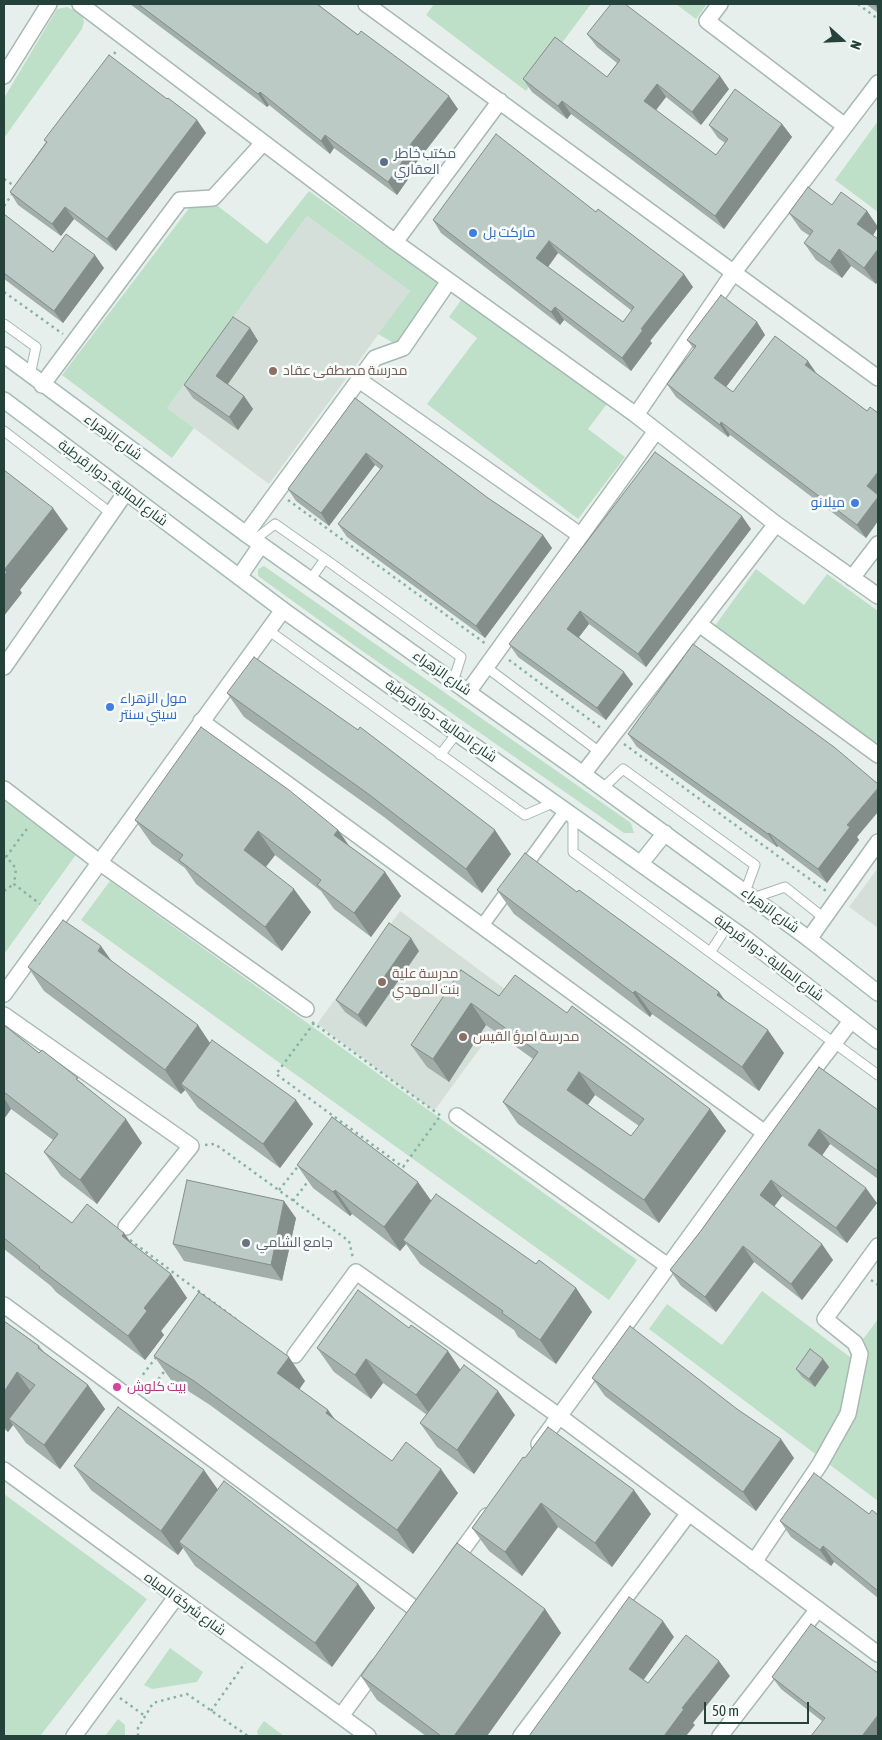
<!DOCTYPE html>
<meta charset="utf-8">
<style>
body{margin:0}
#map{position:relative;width:882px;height:1740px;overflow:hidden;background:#e6efeb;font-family:"Asap Condensed",sans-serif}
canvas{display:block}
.frame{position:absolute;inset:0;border:5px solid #24423a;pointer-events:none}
.north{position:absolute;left:817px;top:15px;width:50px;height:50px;-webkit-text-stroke:4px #f7fbf9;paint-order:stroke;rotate:110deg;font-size:14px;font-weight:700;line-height:20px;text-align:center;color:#24423a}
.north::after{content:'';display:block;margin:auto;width:18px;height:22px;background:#24423a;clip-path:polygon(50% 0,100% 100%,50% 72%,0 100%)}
.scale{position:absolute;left:704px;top:1702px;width:105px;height:22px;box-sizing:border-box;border:2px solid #24423a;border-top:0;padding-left:6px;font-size:15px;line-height:18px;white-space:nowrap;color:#24423a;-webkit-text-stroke:4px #f7fbf9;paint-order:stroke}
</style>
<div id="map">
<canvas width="882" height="1740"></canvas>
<div class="frame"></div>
<div class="north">N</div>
<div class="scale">50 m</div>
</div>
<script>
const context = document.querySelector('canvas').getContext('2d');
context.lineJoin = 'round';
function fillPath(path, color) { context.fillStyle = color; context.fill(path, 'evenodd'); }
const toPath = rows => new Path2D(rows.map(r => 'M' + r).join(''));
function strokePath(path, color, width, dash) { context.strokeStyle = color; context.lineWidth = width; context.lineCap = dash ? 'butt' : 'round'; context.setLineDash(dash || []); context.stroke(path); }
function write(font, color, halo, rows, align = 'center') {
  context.font = font + ' "Asap Condensed",Cairo,sans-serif'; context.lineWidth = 5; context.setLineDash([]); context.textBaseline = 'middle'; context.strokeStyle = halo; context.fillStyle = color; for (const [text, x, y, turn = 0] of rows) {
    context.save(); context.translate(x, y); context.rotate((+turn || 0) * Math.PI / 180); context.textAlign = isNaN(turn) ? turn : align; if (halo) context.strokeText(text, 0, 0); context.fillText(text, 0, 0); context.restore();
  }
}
fillPath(toPath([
 [307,216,410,291,269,484,167,408],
 [878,868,878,928,849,907],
 [400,911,517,998,434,1111,317,1024]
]), '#d4dfda');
fillPath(toPath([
 [434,4,591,4,526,91,426,15],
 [676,4,707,4,696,19],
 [67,7,82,14,84,22,82,29,4,138,4,98,57,9],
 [878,121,878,212,835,180],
 [309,191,439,284,397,345,378,334,410,291,307,216,167,408,194,428,172,458,62,375,190,207,214,203,267,244],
 [464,296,607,404,588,429,625,457,578,519,427,404,477,338,449,317],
 [264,566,631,823,634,833,624,833,355,646,258,576,258,569],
 [756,569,804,605,827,574,878,611,878,739,875,744,714,627],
 [4,799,78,852,4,954],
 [110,881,637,1260,609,1300,81,920],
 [762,1291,850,1357,878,1319,878,1501,649,1329,667,1304,722,1345],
 [4,1494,147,1599,40,1736,4,1736],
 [170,1648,203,1672,197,1682,152,1689,144,1685],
 [118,1719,125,1725,125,1736,105,1736],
 [264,1721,284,1736,258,1736,257,1731]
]), '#bfe0c8');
const service = toPath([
 [4,324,36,347,30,375],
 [4,431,112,514],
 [254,540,275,524,325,559],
 [310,580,325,559,461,657,453,682],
 [268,630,525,815,555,802],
 [486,667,601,753],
 [440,755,457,733],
 [603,788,623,769,755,865,745,892],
 [573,816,573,852,878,1075],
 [753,898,785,887,824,918],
 [711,951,728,925]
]);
const pedestrian = toPath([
 [482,926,566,810]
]);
const minor = toPath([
 [80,4,395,242,636,415,776,524,878,596],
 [366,4,878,378],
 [720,4,707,21,845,126],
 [4,76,49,4],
 [395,242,500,101],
 [359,380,580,535],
 [42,385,180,200,213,198,263,143],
 [636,415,734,272,878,83],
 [246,534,375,358,403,348,449,281],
 [852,578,878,544],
 [699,624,878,755],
 [4,667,126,492],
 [468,692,656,431],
 [201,721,765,1133],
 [583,774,776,524],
 [4,789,99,862,306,1009],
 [809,939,878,842],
 [4,994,283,610],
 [4,1015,191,1146,126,1227],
 [457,1116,668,1266],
 [4,1305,418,1611],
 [295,1355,356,1272,559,1416,878,1654],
 [539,1444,765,1133,851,1021],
 [754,1562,820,1464,848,1414,860,1354,855,1343,825,1319,878,1246],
 [452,1564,487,1516],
 [341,1716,377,1667],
 [74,1736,176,1597],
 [521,1736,689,1513],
 [720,1736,818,1609]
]);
const tertiary = toPath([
 [4,1470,368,1736]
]);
const secondary = toPath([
 [4,355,246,534,583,774,809,939,878,993],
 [4,400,283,610,745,938,878,1041],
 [239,577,261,545],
 [641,863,665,833]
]);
strokePath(service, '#a8b8b2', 11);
strokePath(pedestrian, '#a8b8b2', 15);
strokePath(minor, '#a8b8b2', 18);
strokePath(tertiary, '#a8b8b2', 18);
strokePath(secondary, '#a4bbb3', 18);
strokePath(toPath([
 [858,4,878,19],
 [110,59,117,50],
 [4,179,16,187],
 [4,206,13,193],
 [4,292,63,334],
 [288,500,486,644],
 [509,660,601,728],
 [624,744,826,891],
 [4,856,11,862,16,869,14,884,40,904],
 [6,857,29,826],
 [4,891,14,884],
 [312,1022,441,1116],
 [314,1023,276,1074,403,1167,441,1115],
 [205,1145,215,1144,349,1241,353,1258],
 [279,1190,300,1164],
 [293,1201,309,1180],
 [130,1240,237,1320],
 [871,1280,878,1285],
 [135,1385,157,1356],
 [147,1395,166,1369],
 [120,1698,145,1716],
 [211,1711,245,1663],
 [138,1736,138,1728,153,1703,187,1694,248,1736]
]), '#86b3a5', 2.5, [2.5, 4]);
strokePath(service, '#fff', 9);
strokePath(pedestrian, '#fff', 12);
strokePath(minor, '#fff', 15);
strokePath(tertiary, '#fff', 15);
strokePath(secondary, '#fff', 15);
fillPath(toPath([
 [130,4,317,4,458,109,416,163,418,165,397,195,334,148,330,154,269,105,267,107],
 [866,4,878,4,878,13],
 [587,34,729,89,701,125,666,97,656,110,716,155,725,143,718,138,709,125,782,124,792,137,724,229,571,114,567,119,532,92,523,79,607,77,617,63,597,47],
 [167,99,197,120,206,133,116,251,74,219,61,236,18,205,10,192,46,142,44,140],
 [832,205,867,211,878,227,873,236,878,239,878,281,876,284,851,266,842,278,816,260,804,243,810,236,801,230,789,213],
 [596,212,693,287,650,341,652,343,631,371,564,320,560,325,441,233,433,220],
 [558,253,632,311,623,322,548,267],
 [4,214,53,252,104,268,63,323,4,279],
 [757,322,765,335,726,387,733,392,817,374,867,411,878,413,878,521,866,538,730,435,728,437,676,397,667,384,694,349,687,340],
 [250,328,258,341,228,384,244,396,253,409,238,430,193,398,184,385],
 [355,398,488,498,543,535,552,548,485,638,347,537,338,524,380,469,375,465,329,526,296,501,288,489],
 [751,529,646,667,589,624,579,637,633,684,606,720,518,657,509,644],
 [227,693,511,854,482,893,384,817,244,717],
 [628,734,857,837,859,840,827,883,778,846,777,847,637,747],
 [135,820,338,830,348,845,385,872,401,896,371,937,334,909,321,891,275,855,266,867,311,912,282,951,196,884,185,868,152,844],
 [497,890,719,992,724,999,784,1053,759,1091,652,1014,650,1017,514,914],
 [419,951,366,1027,345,1012,336,1000],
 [112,962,210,1043,313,1124,280,1168,198,1108,185,1090,181,1094,44,991,28,967],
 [461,970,499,996,567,1013,710,1109,726,1131,659,1223,518,1124,503,1102,533,1059,486,1025,449,1082,427,1067,411,1045],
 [595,1095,639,1126,631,1136,588,1105],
 [4,1025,39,1053,82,1083,142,1143,97,1204,61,1176,44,1152,53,1140,11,1109,4,1119],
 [819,1067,878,1110,878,1179,830,1144,822,1155,877,1203,847,1243,782,1196,774,1206,833,1260,802,1300,754,1262,716,1312,681,1286,670,1270,700,1232],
 [297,1165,431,1201,576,1288,592,1312,556,1364,518,1337,514,1330,420,1264,406,1244,400,1251,352,1214,350,1216,313,1188],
 [4,1172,72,1223,124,1233,131,1243,171,1274,187,1298,161,1331,164,1335,145,1360,56,1292,51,1286,4,1249],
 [296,1218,282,1281,184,1261,173,1244],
 [4,1321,39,1346,44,1352,88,1385,105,1409,60,1469,26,1443,13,1425,8,1432,4,1429],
 [409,1328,448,1351,460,1370,515,1415,474,1474,437,1447,420,1423,427,1415,383,1383,371,1399,334,1372,317,1348],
 [154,1356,305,1381,299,1389,328,1410,335,1420,392,1461,458,1493,413,1554,210,1405,171,1380],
 [823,1359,829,1367,815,1387,802,1377,796,1369],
 [592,1378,794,1458,756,1511,605,1396],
 [525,1458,651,1514,612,1567,558,1527,522,1576,489,1551,472,1528],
 [74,1466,218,1489,358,1584,375,1608,332,1667,195,1566,183,1548,178,1555,91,1490],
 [869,1514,878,1515,878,1598,834,1562,831,1566,791,1537,780,1521],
 [545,1609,561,1633,487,1736,426,1736,377,1700,361,1676],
 [878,1673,822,1721,781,1689,772,1677]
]), '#a1aea9');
fillPath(toPath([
 [875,4,878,4,878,10,875,5],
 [720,76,729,89,701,125,692,112],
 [657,84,666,97,653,114,644,101],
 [260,92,269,105,267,107,258,94],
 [449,96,458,109,416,163,418,165,397,195,388,182,406,150],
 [562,101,571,114,567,119,558,106],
 [197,120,206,133,116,251,107,239],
 [782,124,792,137,724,229,715,216],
 [325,135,334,148,330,154,321,141],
 [65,207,74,219,61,236,52,224],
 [867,211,878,227,869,241,857,224],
 [549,241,558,253,545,271,536,258],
 [839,249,851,266,842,278,830,262],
 [878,249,878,281,876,284,864,268],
 [95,255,104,268,63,323,54,311],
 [684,274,693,287,650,341,652,343,631,371,622,358,641,329],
 [555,307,564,320,560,325,551,312],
 [757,322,765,335,723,391,714,378],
 [250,328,258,341,225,388,216,376],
 [808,361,817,374,805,365],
 [244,396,253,409,238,430,229,417],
 [721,422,730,435,728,437,720,425],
 [366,453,375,465,329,526,321,513],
 [878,472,878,496,867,486],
 [878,497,878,521,866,538,857,525],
 [53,508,68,529,20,590,22,593,4,616,4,570],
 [742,516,751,529,646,667,638,654],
 [543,535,552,548,485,638,476,626],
 [580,611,589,624,576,641,567,629],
 [624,672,633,684,606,720,597,708],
 [878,788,878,812,857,837,859,840,827,883,818,869,847,825],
 [338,830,355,854,334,835],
 [495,830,511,854,482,893,466,869],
 [258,831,275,855,260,874,244,850],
 [769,833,778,846,777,847,768,834],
 [385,872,401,896,371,937,354,913],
 [294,889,311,912,282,951,265,927],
 [411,938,419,951,366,1027,358,1015],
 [101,946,118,970,98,951],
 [635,991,652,1014,650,1017,633,993],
 [719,992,735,1016,717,995],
 [471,1003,486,1025,449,1082,433,1059],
 [198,1025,214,1049,181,1084,185,1090,181,1094,165,1070],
 [768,1030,784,1053,759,1091,742,1067],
 [579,1072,595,1095,582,1112,567,1090],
 [4,1098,11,1109,4,1119],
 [296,1100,313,1124,280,1168,263,1144],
 [710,1109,726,1131,659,1223,644,1200],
 [126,1119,142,1143,97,1204,80,1180],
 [819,1129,830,1144,819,1160,808,1145],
 [771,1180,782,1196,771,1211,760,1195],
 [418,1182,435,1206,403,1240,406,1244,400,1251,384,1227],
 [866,1188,877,1203,847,1243,836,1228],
 [335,1190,352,1214,350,1216,333,1192],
 [284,1201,296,1218,282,1281,271,1265],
 [124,1233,141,1257,122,1236],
 [822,1244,833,1260,802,1300,791,1284],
 [743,1246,754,1262,716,1312,705,1297],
 [171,1274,187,1298,161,1331,164,1335,145,1360,128,1336,144,1308],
 [576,1288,592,1312,556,1364,540,1340],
 [448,1351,464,1375,433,1419,416,1395],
 [289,1357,305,1381,294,1397,277,1373],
 [366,1359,383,1383,371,1399,355,1375],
 [823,1359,829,1367,815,1387,809,1379],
 [17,1372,34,1396,9,1419,13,1425,8,1432,4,1426,4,1392],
 [88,1385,105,1409,60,1469,44,1445],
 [498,1391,515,1415,474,1474,457,1450],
 [328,1410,345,1433,326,1413],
 [781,1439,794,1458,756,1511,743,1492],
 [441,1469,458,1493,413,1554,397,1530],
 [204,1470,221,1494,179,1542,183,1548,178,1555,161,1531],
 [634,1490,651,1514,612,1567,595,1543],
 [541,1503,558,1527,522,1576,505,1552],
 [823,1546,834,1562,831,1566,820,1550],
 [358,1584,375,1608,332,1667,315,1643],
 [545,1609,561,1633,487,1736,454,1736],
 [663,1621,674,1637,640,1685,629,1669],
 [719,1661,730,1676,693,1723,695,1725,686,1736,664,1736,682,1708],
 [878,1715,878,1736,862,1736]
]), '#838d89');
const building = toPath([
 [138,4,317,4,358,35,361,31,449,96,406,150,409,152,388,182,325,135,321,141,260,92,258,94,138,4],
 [611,4,625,4,720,76,692,112,657,84,644,101,716,155,728,139,709,125,735,89,782,124,715,216,562,101,558,106,523,79,555,37,607,77,620,60,587,34,611,4],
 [109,55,167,99,168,98,197,120,107,239,65,207,52,224,10,192,47,142,44,140,109,55],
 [496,134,596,212,598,209,684,274,641,329,643,330,622,358,555,307,551,312,433,220,496,134],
 [549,241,634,307,623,322,536,258,549,241],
 [808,187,832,205,841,192,867,211,857,224,878,239,878,249,864,268,839,249,830,262,804,243,813,231,789,213,808,187],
 [4,214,53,252,66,234,95,255,54,311,4,273,4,214],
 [721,295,757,322,714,378,733,392,775,336,808,361,805,365,867,411,870,407,878,413,878,472,867,486,878,495,878,497,857,525,721,422,720,425,667,384,696,346,687,340,721,295],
 [233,317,250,328,216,376,244,396,229,417,184,385,233,317],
 [355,398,488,498,543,535,476,626,338,524,383,466,366,453,321,513,288,489,355,398],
 [655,452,742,516,638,654,580,611,567,629,624,672,597,708,509,644,655,452],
 [4,470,53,508,4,570,7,572,4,575,4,470],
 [693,644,834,747,878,784,878,788,847,825,850,827,818,869,769,833,768,834,628,734,693,644],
 [254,657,358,730,360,727,495,830,466,869,367,793,227,693,254,657],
 [201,727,289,790,338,830,334,835,385,872,354,913,317,885,321,880,258,831,244,850,294,889,265,927,179,860,183,855,135,820,201,727],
 [525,853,577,892,579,890,719,992,717,995,768,1030,742,1067,635,991,633,993,497,890,525,853],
 [63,920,101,946,98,951,198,1025,165,1070,28,967,63,920],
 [389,923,411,938,358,1015,336,1000,389,923],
 [461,970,499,996,515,975,567,1013,572,1006,710,1109,644,1200,503,1102,538,1052,471,1003,433,1059,411,1045,461,970],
 [579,1072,644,1119,631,1136,567,1090,579,1072],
 [4,1025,39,1053,42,1050,78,1078,76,1079,126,1119,80,1180,44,1152,58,1134,4,1092,4,1025],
 [212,1040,296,1100,263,1144,181,1084,212,1040],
 [819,1067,878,1110,878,1171,819,1129,808,1145,866,1188,836,1228,771,1180,760,1195,822,1244,791,1284,743,1246,705,1297,670,1270,700,1232,819,1067],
 [332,1117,418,1182,384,1227,335,1190,333,1192,297,1165,332,1117],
 [4,1172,72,1223,87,1204,124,1233,122,1236,171,1274,144,1308,147,1311,128,1336,39,1268,40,1267,4,1238,4,1172],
 [187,1180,284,1201,271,1265,173,1244,187,1180],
 [436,1194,536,1264,539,1260,576,1288,540,1340,502,1313,503,1311,403,1240,436,1194],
 [358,1290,409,1328,411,1325,448,1351,416,1395,366,1359,355,1375,317,1348,358,1290],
 [199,1292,289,1357,277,1373,328,1410,326,1413,392,1461,406,1442,441,1469,397,1530,194,1381,154,1356,199,1292],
 [4,1321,39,1346,38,1348,88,1385,44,1445,9,1419,35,1385,17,1372,4,1392,4,1321],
 [630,1326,737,1409,781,1439,743,1492,592,1378,630,1326],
 [810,1349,823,1359,809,1379,796,1369,810,1349],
 [464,1365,498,1391,457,1450,420,1423,464,1365],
 [118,1407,204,1470,161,1531,74,1466,118,1407],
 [548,1427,634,1490,595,1543,541,1503,505,1552,472,1528,523,1457,525,1458,548,1427],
 [814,1473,869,1514,872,1510,878,1515,878,1591,823,1546,820,1550,780,1521,814,1473],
 [224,1481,358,1584,315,1643,179,1542,224,1481],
 [457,1543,545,1609,454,1736,441,1736,361,1676,457,1543],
 [629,1597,663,1621,629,1669,648,1683,686,1635,719,1661,682,1708,684,1709,664,1736,529,1736,629,1597],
 [811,1624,878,1673,878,1715,862,1736,811,1736,825,1718,772,1677,811,1624]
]);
fillPath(building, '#bbcac4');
strokePath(building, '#838d89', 1);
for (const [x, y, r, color] of [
 [384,162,5,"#5c6f8a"],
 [473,233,5,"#3f7fe0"],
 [273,371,5,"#8d6e63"],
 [855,503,5,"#3f7fe0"],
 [110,707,5,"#3f7fe0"],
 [382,982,5,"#8d6e63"],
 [463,1037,5,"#8d6e63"],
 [246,1243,5,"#6b7280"],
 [117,1387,5,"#d1479c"]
]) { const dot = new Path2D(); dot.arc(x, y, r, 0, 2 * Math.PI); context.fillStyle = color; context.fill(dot); strokePath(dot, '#f7fbf9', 2); }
write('14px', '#4e5e75', '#f7fbf9', [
 ["مكتب خاطر",394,154],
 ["العقاري",394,170]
], 'left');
write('14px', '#366cbe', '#f7fbf9', [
 ["ماركت بل",483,233],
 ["ميلانو",845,503,"right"],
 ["مول الزهراء",120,699],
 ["سيتي سنتر",120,715]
], 'left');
write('14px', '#785e54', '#f7fbf9', [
 ["مدرسة مصطفى عقاد",283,371],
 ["مدرسة علية",392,974],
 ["بنت المهدي",392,990],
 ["مدرسة امرؤ القيس",473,1037]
], 'left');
write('14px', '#24423a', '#f7fbf9', [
 ["شارع الزهراء",113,437,36],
 ["شارع المالية - دوار قرطبة",113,483,37],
 ["شارع الزهراء",442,673,35],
 ["شارع المالية - دوار قرطبة",441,721,35],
 ["شارع الزهراء",770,910,36],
 ["شارع المالية - دوار قرطبة",769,958,37],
 ["شارع شركة المياه",185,1604,36]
]);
write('14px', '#5b616d', '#f7fbf9', [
 ["جامع الشامي",256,1243]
], 'left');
write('14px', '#b23c85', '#f7fbf9', [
 ["بيت كلوش",127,1387]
], 'left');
</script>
